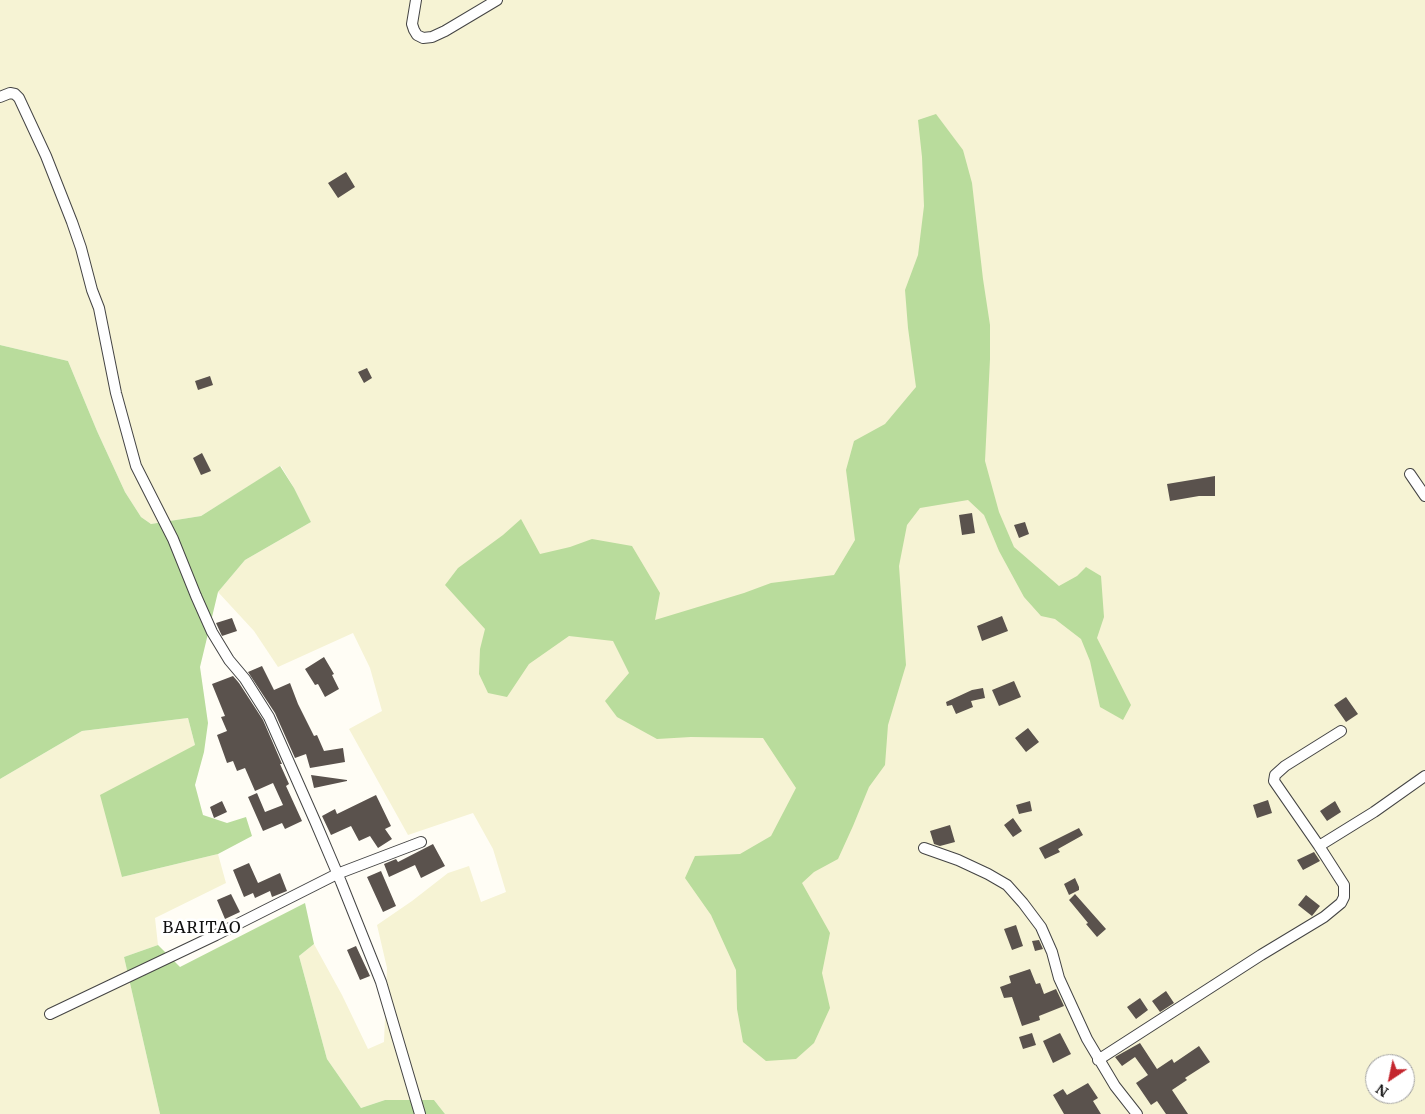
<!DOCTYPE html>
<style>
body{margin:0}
#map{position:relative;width:1425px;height:1114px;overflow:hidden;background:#fffdf5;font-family:Merriweather,serif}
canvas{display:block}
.north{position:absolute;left:1365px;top:1054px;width:50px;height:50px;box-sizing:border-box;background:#fff;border:1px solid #a0a0a0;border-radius:50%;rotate:214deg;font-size:14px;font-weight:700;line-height:20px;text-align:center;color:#111}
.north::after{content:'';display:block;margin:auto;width:18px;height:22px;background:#c4262e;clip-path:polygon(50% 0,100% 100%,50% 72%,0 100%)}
</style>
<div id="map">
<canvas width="1425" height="1114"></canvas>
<div class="north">N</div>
</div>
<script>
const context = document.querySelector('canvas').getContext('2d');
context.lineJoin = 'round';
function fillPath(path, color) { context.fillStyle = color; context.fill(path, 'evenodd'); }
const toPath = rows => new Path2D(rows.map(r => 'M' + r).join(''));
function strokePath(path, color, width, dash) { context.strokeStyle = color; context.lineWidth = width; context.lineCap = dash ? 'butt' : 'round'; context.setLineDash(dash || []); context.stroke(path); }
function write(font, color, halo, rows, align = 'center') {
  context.font = font + ' Merriweather,serif'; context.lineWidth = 5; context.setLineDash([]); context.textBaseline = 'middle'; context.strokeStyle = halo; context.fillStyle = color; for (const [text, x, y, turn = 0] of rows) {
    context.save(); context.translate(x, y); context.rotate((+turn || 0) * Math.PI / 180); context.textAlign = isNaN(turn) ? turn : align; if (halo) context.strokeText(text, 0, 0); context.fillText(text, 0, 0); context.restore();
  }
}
fillPath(toPath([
 [0,0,1425,0,1425,1114,445,1114,434,1100,385,1100,361,1108,327,1059,299,956,314,944,342,995,368,1049,384,1042,387,968,377,925,412,901,448,873,469,866,481,902,506,892,493,849,473,813,408,835,349,729,382,711,370,668,353,633,278,667,254,631,218,592,245,560,311,522,294,488,281,466,201,516,151,524,141,517,125,492,97,431,68,361,0,345],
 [1375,1064,1405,1064,1405,1094,1375,1094],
 [188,718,195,745,122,877,218,854,226,883,155,918,158,945,124,957,160,1114,0,1114,0,779,82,731]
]), '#f6f3d4');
fillPath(toPath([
 [936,114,963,150,972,183,983,279,990,325,990,359,985,461,999,512,1014,547,1059,586,1077,576,1086,567,1101,576,1104,617,1097,638,1131,705,1123,720,1100,707,1090,661,1081,639,1055,619,1041,616,1024,597,999,551,984,515,968,500,920,508,907,525,899,566,906,665,888,725,885,765,869,787,853,826,838,859,814,872,802,883,830,933,822,973,830,1008,814,1043,796,1059,766,1061,743,1042,737,1009,736,970,711,915,685,878,695,856,740,854,771,836,796,788,763,738,691,737,657,739,617,717,605,701,629,673,613,641,569,636,529,664,507,697,488,693,479,674,480,649,485,629,445,585,458,568,503,535,521,519,540,554,570,547,592,539,632,546,660,593,655,620,744,593,771,583,834,575,855,540,846,470,854,441,885,424,916,387,908,328,905,290,918,255,924,206,922,157,918,120],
 [0,345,68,361,97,431,125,492,141,517,151,524,201,516,280,466,294,488,311,522,245,560,218,592,200,667,208,723,204,752,195,785,203,815,227,823,246,817,252,836,218,854,122,877,100,795,195,745,188,718,82,731,0,779],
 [305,903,314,944,299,956,327,1059,361,1108,385,1100,434,1100,445,1114,160,1114,124,957,158,945,180,967]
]), '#b9dc9c');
fillPath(toPath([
 [346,172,355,187,338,198,328,183],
 [367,368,372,378,364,383,358,372],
 [210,376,213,385,198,390,195,381],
 [202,453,211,471,201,475,193,458],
 [1215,476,1215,496,1199,496,1170,501,1167,484],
 [972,513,975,533,962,535,959,515],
 [1025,522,1029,534,1019,538,1014,525],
 [1002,616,1008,631,982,641,977,626],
 [232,618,237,631,222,636,216,623],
 [324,657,334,674,332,675,339,689,325,697,318,684,315,685,305,669],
 [262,666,274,690,290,683,298,704,314,736,317,735,324,751,343,748,345,762,310,768,306,754,295,758,275,713,248,672],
 [233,676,239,683,263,720,282,764,280,764,289,784,286,786,302,821,285,829,282,823,263,831,248,797,257,793,265,812,283,805,273,783,255,791,245,768,237,771,233,761,227,763,217,735,227,731,221,717,225,716,212,684],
 [1014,681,1021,697,999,706,992,690],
 [983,688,985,698,971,701,973,707,956,714,952,705,947,706,946,702,972,690],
 [1346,697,1358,714,1346,722,1334,705],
 [1028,728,1039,742,1026,752,1015,738],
 [311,775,347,780,347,781,314,788],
 [376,795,391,826,385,829,392,839,378,848,370,836,359,841,351,826,331,835,322,816,335,809,337,814],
 [1268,800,1272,813,1257,818,1253,805],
 [222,801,227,812,214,818,210,807],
 [1030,801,1032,811,1019,814,1016,805],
 [1335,801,1341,812,1327,821,1320,811],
 [1013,818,1022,831,1013,837,1004,825],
 [950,825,955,842,940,846,934,844,930,831],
 [1079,828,1083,835,1058,849,1060,852,1045,859,1039,848],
 [433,844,445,866,421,878,415,865,389,877,384,864,396,859,398,862],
 [1314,852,1320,861,1303,870,1297,860],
 [249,863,258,883,280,873,287,891,272,897,270,891,255,898,253,893,244,897,233,870],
 [381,871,396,906,383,912,367,877],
 [1075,878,1079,887,1079,890,1069,895,1064,884],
 [231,894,240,912,225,919,217,900],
 [1075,894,1106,929,1097,937,1086,924,1088,923,1069,900],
 [1306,895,1320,906,1312,916,1298,905],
 [1016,925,1023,946,1012,950,1004,929],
 [1039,940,1043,949,1035,951,1032,941],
 [356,946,370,976,360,980,347,950],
 [1030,969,1036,984,1040,983,1044,994,1056,989,1064,1006,1039,1016,1040,1020,1022,1026,1012,997,1004,998,1000,987,1011,983,1009,976],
 [1166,991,1174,1003,1160,1012,1152,1001],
 [1140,998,1148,1010,1136,1019,1127,1007],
 [1032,1033,1036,1045,1023,1049,1019,1037],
 [1060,1033,1071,1054,1053,1063,1043,1041],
 [1140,1043,1157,1069,1172,1059,1174,1063,1199,1046,1210,1062,1185,1078,1187,1080,1172,1090,1188,1114,1166,1114,1157,1101,1151,1105,1136,1083,1148,1075,1135,1057,1122,1066,1115,1057],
 [1088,1083,1098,1098,1093,1101,1101,1114,1064,1114,1053,1095,1063,1089,1067,1095]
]), '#5a524d');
const street = toPath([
 [416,0,412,24,414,30,417,35,423,38,432,37,445,31,497,0],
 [0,97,10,93,15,94,19,98,46,156,72,222,81,248,92,290,99,308,116,393,136,466,173,539,196,596,212,632,229,660,245,679,269,717,315,821,341,882,381,982,420,1114],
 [1410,474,1425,496],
 [1319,846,1374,812,1425,776],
 [924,848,958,860,988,874,1007,885,1023,903,1041,927,1052,952,1059,978,1087,1039,1115,1086,1137,1114],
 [50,1014,216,935,337,874,421,842],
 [1098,1060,1261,955,1324,917,1341,903,1344,897,1344,885,1319,846,1274,781,1275,775,1285,766,1341,731]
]);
strokePath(street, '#444', 12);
strokePath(street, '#fff', 10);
context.letterSpacing = '1px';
write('16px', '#111', '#fff', [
 ["BARITAO",202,928]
]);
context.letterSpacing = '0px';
</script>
